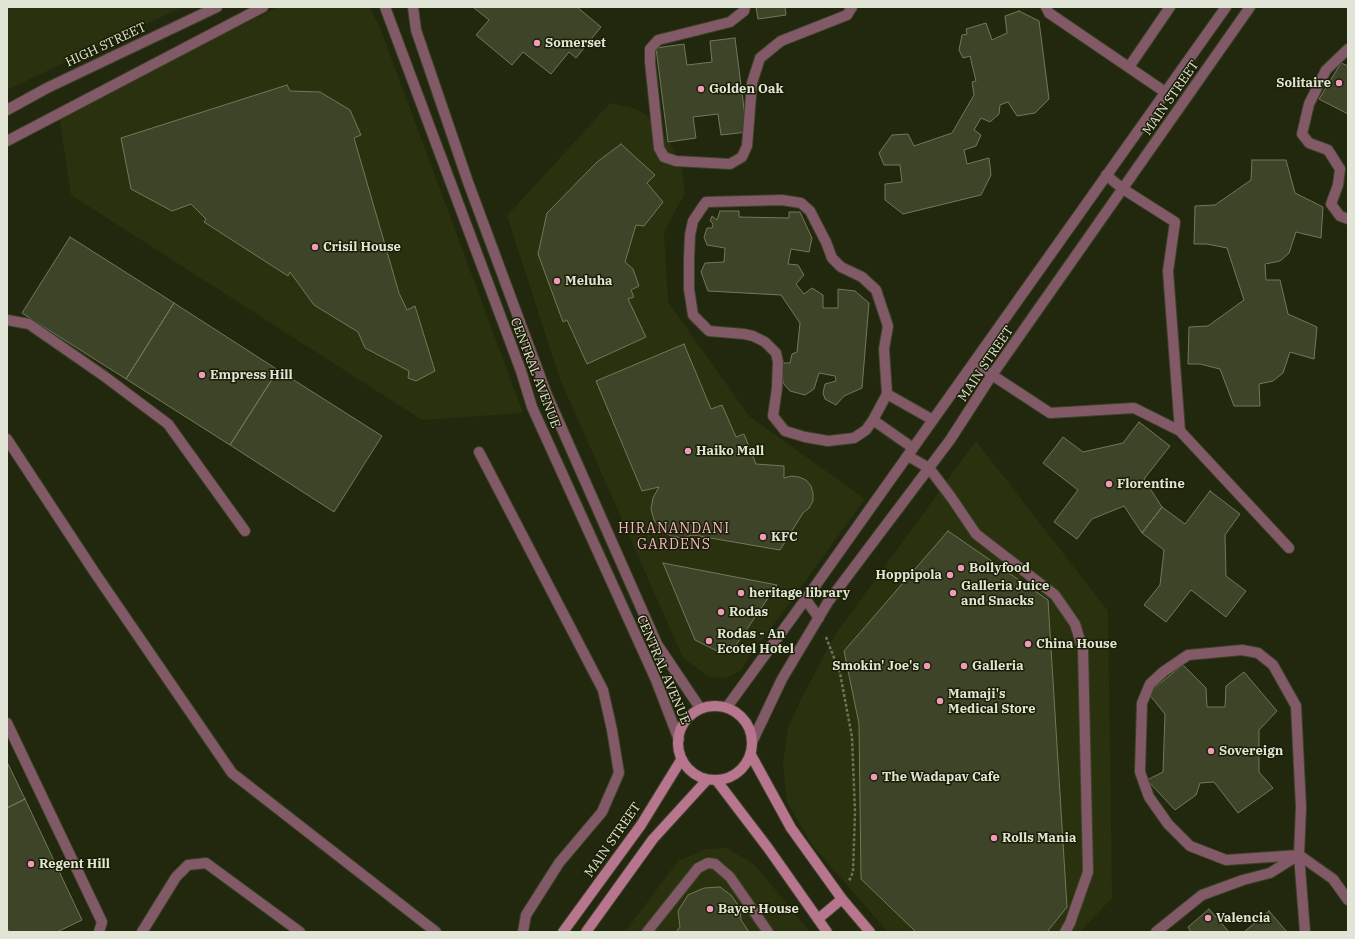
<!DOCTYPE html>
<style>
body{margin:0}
#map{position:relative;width:1355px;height:939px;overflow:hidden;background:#22280d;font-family:"IBM Plex Serif",serif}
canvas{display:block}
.frame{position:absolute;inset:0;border:8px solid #e1e5d5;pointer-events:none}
</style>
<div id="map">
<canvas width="1355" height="939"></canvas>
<div class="frame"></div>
</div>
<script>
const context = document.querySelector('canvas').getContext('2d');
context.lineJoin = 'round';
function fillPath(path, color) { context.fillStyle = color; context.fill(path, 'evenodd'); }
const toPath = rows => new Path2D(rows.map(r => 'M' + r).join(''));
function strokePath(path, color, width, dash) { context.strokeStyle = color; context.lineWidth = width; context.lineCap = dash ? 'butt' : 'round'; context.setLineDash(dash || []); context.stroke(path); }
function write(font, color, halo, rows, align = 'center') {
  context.font = font + ' "IBM Plex Serif",serif'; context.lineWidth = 3; context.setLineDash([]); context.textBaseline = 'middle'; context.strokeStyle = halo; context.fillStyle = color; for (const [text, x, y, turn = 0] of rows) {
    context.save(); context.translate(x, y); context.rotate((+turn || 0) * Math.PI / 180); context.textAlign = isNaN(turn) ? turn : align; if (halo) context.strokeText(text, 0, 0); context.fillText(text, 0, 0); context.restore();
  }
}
fillPath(toPath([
 [7,7,182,7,7,90],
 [278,7,369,7,379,25,523,413,422,420,71,195,59,116],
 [610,103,637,109,654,121,670,143,682,170,685,193,664,232,668,302,749,416,865,499,740,671,726,678,709,677,683,658,560,379,507,216],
 [976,441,1108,611,1112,898,1080,932,888,932,812,845,787,802,783,763,788,728,802,697,835,635],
 [727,848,755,865,810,932,625,932,678,861,706,849]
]), '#2a310e');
const building = toPath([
 [473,7,577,7,601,27,576,58,569,52,551,74,523,52,512,65,476,35,489,20,473,7],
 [756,7,785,7,786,15,758,19,756,7],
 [1019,11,1039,21,1049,99,1035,113,1017,116,1008,102,1000,105,999,114,990,122,981,118,974,130,981,135,976,146,964,150,967,164,989,158,991,175,981,195,903,214,885,200,885,184,902,182,900,165,884,165,879,153,892,135,908,134,914,146,952,133,974,95,972,82,976,81,970,56,963,58,959,50,962,35,967,34,966,29,986,23,992,40,1007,33,1005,16,1019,11],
 [735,38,747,132,721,135,718,114,693,117,696,138,668,142,656,48,684,44,687,65,712,62,710,41,735,38],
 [1341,63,1348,66,1348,114,1319,99,1341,63],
 [287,85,290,91,320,92,350,110,361,135,354,138,399,293,407,310,415,306,435,371,416,381,408,378,409,371,365,348,358,332,314,305,290,272,288,276,204,222,206,219,191,204,172,211,131,189,121,138,287,85],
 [621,144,655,175,647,183,663,202,644,226,636,225,625,262,633,269,639,286,631,290,634,297,628,299,646,337,587,364,567,320,563,322,538,254,547,213,597,162,621,144],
 [1252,160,1286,160,1295,193,1323,207,1321,238,1296,232,1289,253,1280,261,1265,264,1266,280,1280,280,1288,314,1317,327,1314,359,1290,352,1283,373,1273,381,1259,384,1260,406,1234,406,1220,369,1200,364,1188,364,1189,327,1208,326,1244,300,1227,248,1207,244,1194,244,1195,206,1215,205,1251,180,1252,160],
 [720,211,739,211,739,217,789,218,789,212,800,212,812,238,809,252,791,249,788,264,798,265,804,275,796,284,804,294,812,288,823,295,823,308,838,308,838,289,855,291,869,303,862,388,844,396,836,405,825,399,823,393,825,384,836,381,835,376,819,373,814,389,805,395,790,391,783,383,782,363,790,363,792,354,797,352,800,323,781,295,708,291,701,272,705,263,724,262,725,248,707,245,704,237,707,228,712,228,713,224,710,221,712,216,717,220,720,211],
 [70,237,174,303,126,379,22,313,70,237],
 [174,303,278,370,230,445,126,379,174,303],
 [684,344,711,409,722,405,736,437,744,434,756,464,784,466,784,478,791,476,799,477,806,480,811,486,813,493,813,501,809,508,803,513,780,550,693,535,682,538,671,536,661,530,654,520,651,509,653,498,659,487,642,491,596,381,684,344],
 [278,370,382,436,334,512,230,445,278,370],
 [1139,422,1170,446,1144,479,1162,507,1142,533,1124,506,1092,519,1077,539,1054,522,1078,490,1043,463,1063,437,1083,452,1123,443,1139,422],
 [1210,491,1240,514,1225,535,1226,576,1246,591,1226,617,1191,590,1166,622,1144,605,1160,585,1164,550,1142,533,1162,507,1185,524,1210,491],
 [948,531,1048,600,1067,907,1047,932,916,932,861,879,859,724,844,651,948,531],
 [663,563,777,585,736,645,717,651,695,640,663,563],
 [1183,665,1206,688,1207,707,1225,707,1226,686,1244,672,1277,711,1259,730,1259,772,1273,788,1238,813,1214,782,1200,783,1196,795,1175,810,1147,780,1163,772,1165,714,1148,693,1183,665],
 [7,762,25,799,7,808,7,762],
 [25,799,82,920,57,932,9,932,7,928,7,808,25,799],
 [720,887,731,895,740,908,741,920,749,932,676,932,680,927,678,911,688,895,704,888,720,887],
 [1209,909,1229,932,1191,932,1188,927,1209,909],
 [1269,911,1287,932,1244,932,1269,911]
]);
fillPath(building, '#3d4428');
strokePath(building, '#71785b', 1);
const service = toPath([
 [1123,189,1175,222,1168,271,1180,431],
 [992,375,1050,413,1134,408,1180,431,1289,548],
 [479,452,603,690,612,730,619,773,602,812,559,863,526,915,523,932],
 [908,456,929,468,951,497,976,534,1055,595,1075,624,1083,650,1088,872,1070,923,1065,932],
 [647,932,698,868,708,863,715,864,730,877,768,932],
 [1156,932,1202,895,1243,880,1270,873,1297,856],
 [1305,932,1299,855,1301,807,1296,706,1273,665,1258,653,1242,650,1188,655,1163,672,1150,684,1142,703,1140,772,1149,797,1168,824,1190,846,1226,860,1299,855,1333,879,1348,900]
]);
const minor = toPath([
 [745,7,744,11,730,22,658,40,650,49,650,62,659,148,664,157,676,161,730,164,742,157,747,146,752,83,760,58,781,41,847,15,852,7],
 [1046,7,1049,13,1165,92],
 [1348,49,1326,70,1309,104,1302,134,1309,143,1328,150,1340,169,1338,185,1331,204,1340,216,1348,219],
 [1129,67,1170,7],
 [1106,175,1123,189],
 [782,200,801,203,810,211,826,242,832,258,841,267,862,277,876,290,888,326,884,349,887,394,873,420,866,430,854,438,828,441,805,437,785,431,773,416,777,388,778,362,776,353,765,342,753,336,744,334,709,331,693,315,689,289,689,259,690,235,693,221,701,209,706,202,782,200],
 [7,320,29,324,104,376,168,424,245,531],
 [974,363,992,375],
 [887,394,933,420],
 [873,420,913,448],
 [7,439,95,573,232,773,436,932],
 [7,723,102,922,99,932],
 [142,932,176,877,188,865,206,863,300,932]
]);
const tertiary = toPath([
 [385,7,521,371,532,407,656,680,679,740],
 [413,7,416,30,468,182,547,395,657,644,700,708],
 [7,110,47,88,217,7],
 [7,141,263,7],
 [806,600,819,618],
 [727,707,813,589,1226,7],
 [753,740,782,679,828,602,950,440,992,375,1250,7]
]);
const secondary = toPath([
 '678 743a37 37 0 1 1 74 0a37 37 0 1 1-74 0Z',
 [751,755,791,828,842,899,870,932],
 [717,781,768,848,827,932],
 [818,919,842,899],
 [563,932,641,825,681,760],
 [586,932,653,839,706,781]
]);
strokePath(service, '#3d4229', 12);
strokePath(minor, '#3d4229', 12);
strokePath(tertiary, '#3d4229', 12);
strokePath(secondary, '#3d4229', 12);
strokePath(toPath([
 [826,637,840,673,852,737,855,812,853,872,849,881]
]), '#6d725c', 2.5, [3, 2]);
strokePath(service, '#825967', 10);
strokePath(minor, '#825967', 10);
strokePath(tertiary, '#825967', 10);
strokePath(secondary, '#b7768d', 10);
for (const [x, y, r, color] of [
 [537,43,4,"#ef9ab8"],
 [1339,83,4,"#ef9ab8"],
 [701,89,4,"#ef9ab8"],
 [315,247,4,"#ef9ab8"],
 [557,281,4,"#ef9ab8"],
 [202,375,4,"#ef9ab8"],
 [688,451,4,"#ef9ab8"],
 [1109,484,4,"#ef9ab8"],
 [763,537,4,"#ef9ab8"],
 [961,568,4,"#ef9ab8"],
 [950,575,4,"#ef9ab8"],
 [741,593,4,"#ef9ab8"],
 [953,593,4,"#ef9ab8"],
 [721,612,4,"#ef9ab8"],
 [709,641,4,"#ef9ab8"],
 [1028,644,4,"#ef9ab8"],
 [927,666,4,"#ef9ab8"],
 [964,666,4,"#ef9ab8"],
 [940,701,4,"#ef9ab8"],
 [1211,751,4,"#ef9ab8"],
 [874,777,4,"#ef9ab8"],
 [994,838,4,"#ef9ab8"],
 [31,864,4,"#ef9ab8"],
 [710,909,4,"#ef9ab8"],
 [1208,918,4,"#ef9ab8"]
]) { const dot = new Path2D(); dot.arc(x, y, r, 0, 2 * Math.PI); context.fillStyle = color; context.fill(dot); strokePath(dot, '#191e04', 1.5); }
write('bold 13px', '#e1e5d5', '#191e04', [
 ["Somerset",545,43],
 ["Solitaire",1331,83,"right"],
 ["Golden Oak",709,89],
 ["Crisil House",323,247],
 ["Meluha",565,281],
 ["Empress Hill",210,375],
 ["Haiko Mall",696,451],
 ["Florentine",1117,484],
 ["KFC",771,537],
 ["Bollyfood",969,568],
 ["Hoppipola",942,575,"right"],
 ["Galleria Juice",961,586],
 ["and Snacks",961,601],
 ["heritage library",749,593],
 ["Rodas",729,612],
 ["Rodas - An",717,634],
 ["Ecotel Hotel",717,649],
 ["China House",1036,644],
 ["Smokin' Joe's",919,666,"right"],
 ["Galleria",972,666],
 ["Mamaji's",948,694],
 ["Medical Store",948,709],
 ["Sovereign",1219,751],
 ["The Wadapav Cafe",882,777],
 ["Rolls Mania",1002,838],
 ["Regent Hill",39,864],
 ["Bayer House",718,909],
 ["Valencia",1216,918]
], 'left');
write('13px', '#e1e5d5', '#191e04', [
 ["HIGH STREET",106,45,-25],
 ["MAIN STREET",1171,98,-55],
 ["MAIN STREET",986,364,-56],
 ["CENTRAL AVENUE",535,373,69],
 ["CENTRAL AVENUE",663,670,67],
 ["MAIN STREET",613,840,-55]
]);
context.letterSpacing = '1px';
write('14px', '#f6b5ca', '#191e04', [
 ["HIRANANDANI",674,529],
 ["GARDENS",674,545]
]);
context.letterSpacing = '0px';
</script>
